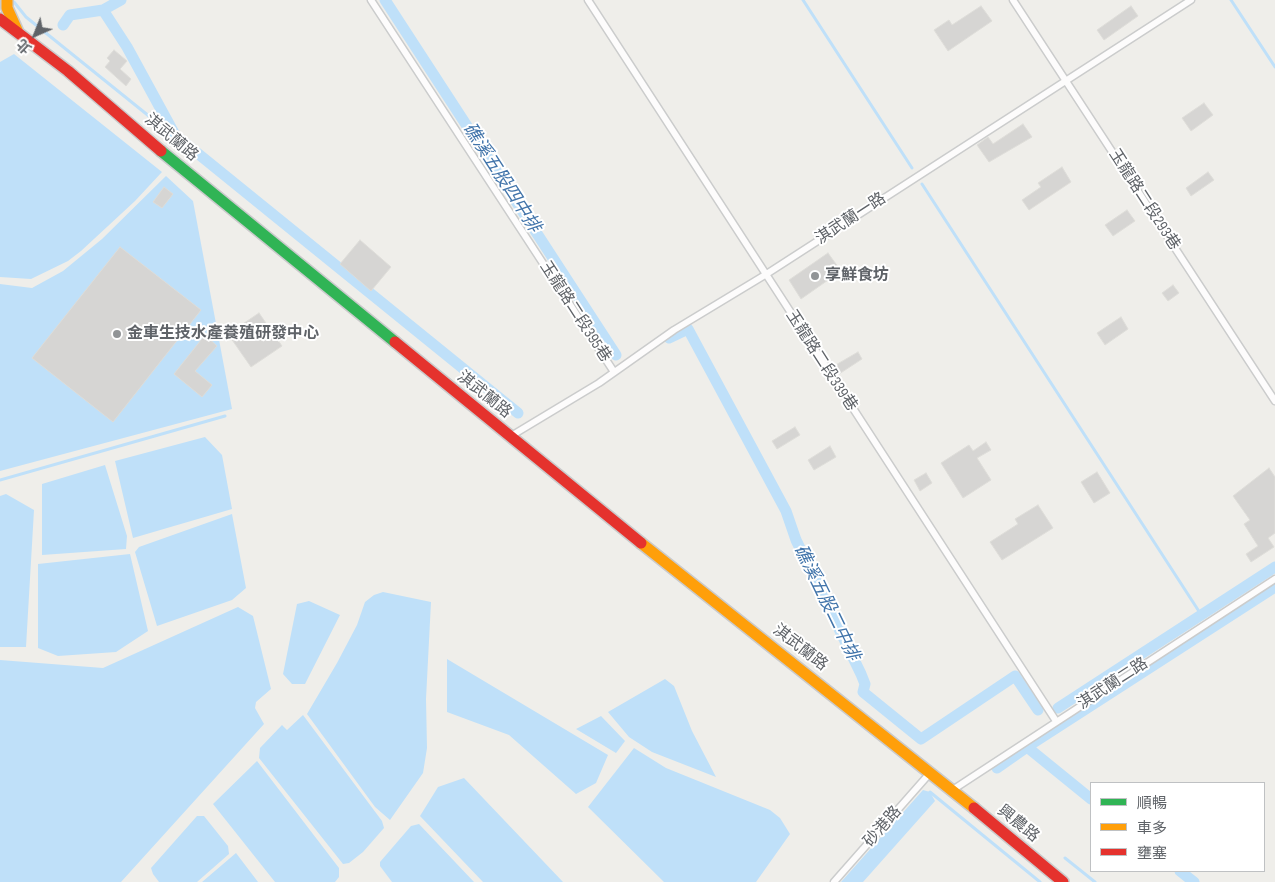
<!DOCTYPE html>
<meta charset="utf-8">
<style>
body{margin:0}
#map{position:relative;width:1275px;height:882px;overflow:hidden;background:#efeeea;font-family:"Sofia Sans Condensed","Noto Sans TC",sans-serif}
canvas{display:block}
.legend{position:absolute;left:1090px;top:782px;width:175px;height:90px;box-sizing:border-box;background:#fff;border:1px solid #bfc1c3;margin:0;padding:6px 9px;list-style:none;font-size:15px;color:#5f6368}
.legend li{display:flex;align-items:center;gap:10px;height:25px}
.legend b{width:25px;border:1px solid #bfc1c3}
.north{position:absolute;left:10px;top:10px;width:50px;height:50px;-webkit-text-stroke:4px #fff;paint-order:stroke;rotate:224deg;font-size:14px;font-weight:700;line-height:20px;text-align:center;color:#5f6368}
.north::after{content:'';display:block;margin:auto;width:18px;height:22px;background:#5f6368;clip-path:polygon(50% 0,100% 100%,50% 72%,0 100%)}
</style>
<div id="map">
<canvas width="1275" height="882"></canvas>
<ul class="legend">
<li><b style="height:6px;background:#30b455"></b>順暢</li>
<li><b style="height:6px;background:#ff9f0a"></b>車多</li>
<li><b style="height:6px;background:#e5322d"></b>壅塞</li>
</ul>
<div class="north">北</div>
</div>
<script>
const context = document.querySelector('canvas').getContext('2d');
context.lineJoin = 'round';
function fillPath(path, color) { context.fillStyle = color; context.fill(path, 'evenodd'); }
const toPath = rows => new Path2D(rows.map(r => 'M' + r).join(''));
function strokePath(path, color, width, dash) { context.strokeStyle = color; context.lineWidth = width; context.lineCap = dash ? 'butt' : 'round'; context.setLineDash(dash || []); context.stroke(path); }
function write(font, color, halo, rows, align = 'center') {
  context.font = font + ' "Sofia Sans Condensed","Noto Sans TC",sans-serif'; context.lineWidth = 4; context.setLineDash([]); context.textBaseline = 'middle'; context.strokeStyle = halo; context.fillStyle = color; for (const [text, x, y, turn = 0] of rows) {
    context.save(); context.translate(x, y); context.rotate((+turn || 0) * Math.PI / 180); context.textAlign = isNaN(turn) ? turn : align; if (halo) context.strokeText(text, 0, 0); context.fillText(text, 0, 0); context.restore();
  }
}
fillPath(toPath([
 [14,54,162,172,135,201,81,251,68,261,31,279,0,277,0,62],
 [166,176,193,201,232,409,0,471,0,284,32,288,63,271,102,239],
 [205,437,222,455,232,509,133,538,115,461],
 [105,465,127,536,126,549,42,555,42,484],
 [6,494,34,510,26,647,0,647,0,496],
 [232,514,246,588,232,600,157,626,135,552,139,547],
 [130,554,148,631,116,652,58,656,38,648,38,564],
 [383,592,431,602,426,699,427,748,423,773,390,820,375,807,307,714,337,663,357,625,365,602,374,595],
 [309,601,340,615,305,684,292,684,283,674,297,604],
 [238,607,253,616,271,689,256,702,255,708,264,724,121,882,0,882,0,660,103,668],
 [447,659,608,755,596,783,576,794,509,735,447,712],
 [665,679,674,686,692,731,716,777,652,752,629,737,608,712],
 [303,715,382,821,384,828,363,852,349,863,343,864,259,758,260,748,282,725,287,730],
 [601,716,625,741,616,753,576,729],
 [634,748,666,768,770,810,780,818,790,834,756,882,664,882,588,807],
 [257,761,339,868,339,877,335,882,275,882,213,804],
 [464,778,563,882,483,882,420,816,438,787],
 [923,790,930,792,935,801,863,882,841,882],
 [197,816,204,816,228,846,229,854,197,882,159,882,153,874,151,868],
 [419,824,474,882,392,882,380,866,380,862,411,826],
 [236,853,258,882,202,882]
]), '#bfe0f9');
strokePath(toPath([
 [803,0,912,168],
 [1231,0,1275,67],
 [14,2,26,17,165,129,175,135],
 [922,184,1202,616],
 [0,480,225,416],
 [1210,628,1210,629],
 [930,792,1040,882],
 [1065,858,1095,882]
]), '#bfe0f9', 3);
strokePath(toPath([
 [385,0,616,355],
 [103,10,127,47,175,135,518,413],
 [63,25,70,15,103,10,121,0],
 [669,338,688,329,786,511,796,540,861,674,865,684,863,692,921,739,1015,676,1038,710],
 [1058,708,1275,567],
 [1027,747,1275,587],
 [997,768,1027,747,1091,799],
 [1180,871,1194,882]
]), '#bfe0f9', 11);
const building = toPath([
 [981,6,992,21,948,51,934,30,949,20,952,25,981,6],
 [1131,6,1138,16,1104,40,1097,30,1131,6],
 [114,50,127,61,120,69,131,79,126,86,105,67,110,61,107,58,114,50],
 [1204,103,1213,115,1191,131,1182,118,1204,103],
 [1023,124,1032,137,989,162,977,145,988,137,993,144,1023,124],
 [1062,167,1071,182,1029,210,1022,200,1041,187,1038,183,1062,167],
 [1208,172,1214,180,1191,196,1186,188,1208,172],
 [164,187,173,194,162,208,153,202,164,187],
 [1127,210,1135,221,1113,236,1105,225,1127,210],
 [360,240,391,267,371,291,340,264,360,240],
 [120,247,201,310,113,422,32,358,120,247],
 [828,253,841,271,801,299,789,280,828,253],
 [1173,285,1179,293,1168,301,1162,293,1173,285],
 [259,313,282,346,251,367,228,334,259,313],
 [1121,317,1128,329,1105,345,1097,333,1121,317],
 [205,335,217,346,195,371,212,385,202,397,174,374,205,335],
 [858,352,862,359,839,374,834,366,858,352],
 [795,427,800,435,777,449,772,441,795,427],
 [986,442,991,450,977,458,991,480,963,498,941,463,969,445,973,451,986,442],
 [830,446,836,457,814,470,808,460,830,446],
 [1269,468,1275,477,1275,533,1268,538,1274,547,1251,562,1246,554,1258,546,1244,524,1250,520,1233,496,1269,468],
 [1097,472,1110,493,1094,503,1081,482,1097,472],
 [926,473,932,483,920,491,914,480,926,473],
 [1038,505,1053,528,1002,560,990,542,1018,524,1015,519,1038,505]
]);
fillPath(building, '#d6d5d3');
strokePath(building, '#deddd9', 1);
const lane = toPath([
 [371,0,614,372],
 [588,0,1056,721],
 [1013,0,1275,401],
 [511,436,599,383,674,330,765,275,1191,0],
 [954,789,1275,579],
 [834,882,930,773]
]);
const fast = toPath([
 [161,151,395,342]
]);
const slow = toPath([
 [7,0,7,8,17,30],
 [641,543,974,808]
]);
const jam = toPath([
 [0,19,68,71,161,151],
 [395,342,641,543],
 [974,808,1063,882]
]);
strokePath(lane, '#cbcccc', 9);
strokePath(fast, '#cacacb', 14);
strokePath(slow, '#cacacb', 14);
strokePath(jam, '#cacacb', 14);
strokePath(lane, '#fdfcfc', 6);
strokePath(fast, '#30b455', 11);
strokePath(slow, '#ff9f0a', 11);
strokePath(jam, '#e5322d', 11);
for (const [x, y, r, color] of [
 [815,276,5,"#919496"],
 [117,334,5,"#919496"]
]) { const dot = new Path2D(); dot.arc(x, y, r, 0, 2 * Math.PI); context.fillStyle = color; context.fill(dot); strokePath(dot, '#fff', 2); }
write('16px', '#5f6368', '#fff', [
 ["淇武蘭路",171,138,40],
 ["玉龍路二段293巷",1144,200,57],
 ["淇武蘭一路",851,219,-33],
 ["玉龍路二段395巷",575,312,57],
 ["玉龍路二段339巷",821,361,57],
 ["淇武蘭路",484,395,39],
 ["淇武蘭路",800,648,38],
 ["淇武蘭二路",1113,684,-33],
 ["興農路",1018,824,39],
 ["砂港路",883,827,-49]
]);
write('bold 16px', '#5f6368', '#fff', [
 ["享鮮食坊",825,276],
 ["金車生技水產養殖研發中心",127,334]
], 'left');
write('italic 18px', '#4174aa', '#fff', [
 ["礁溪五股四中排",501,178,57],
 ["礁溪五股二中排",826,603,64]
]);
</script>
